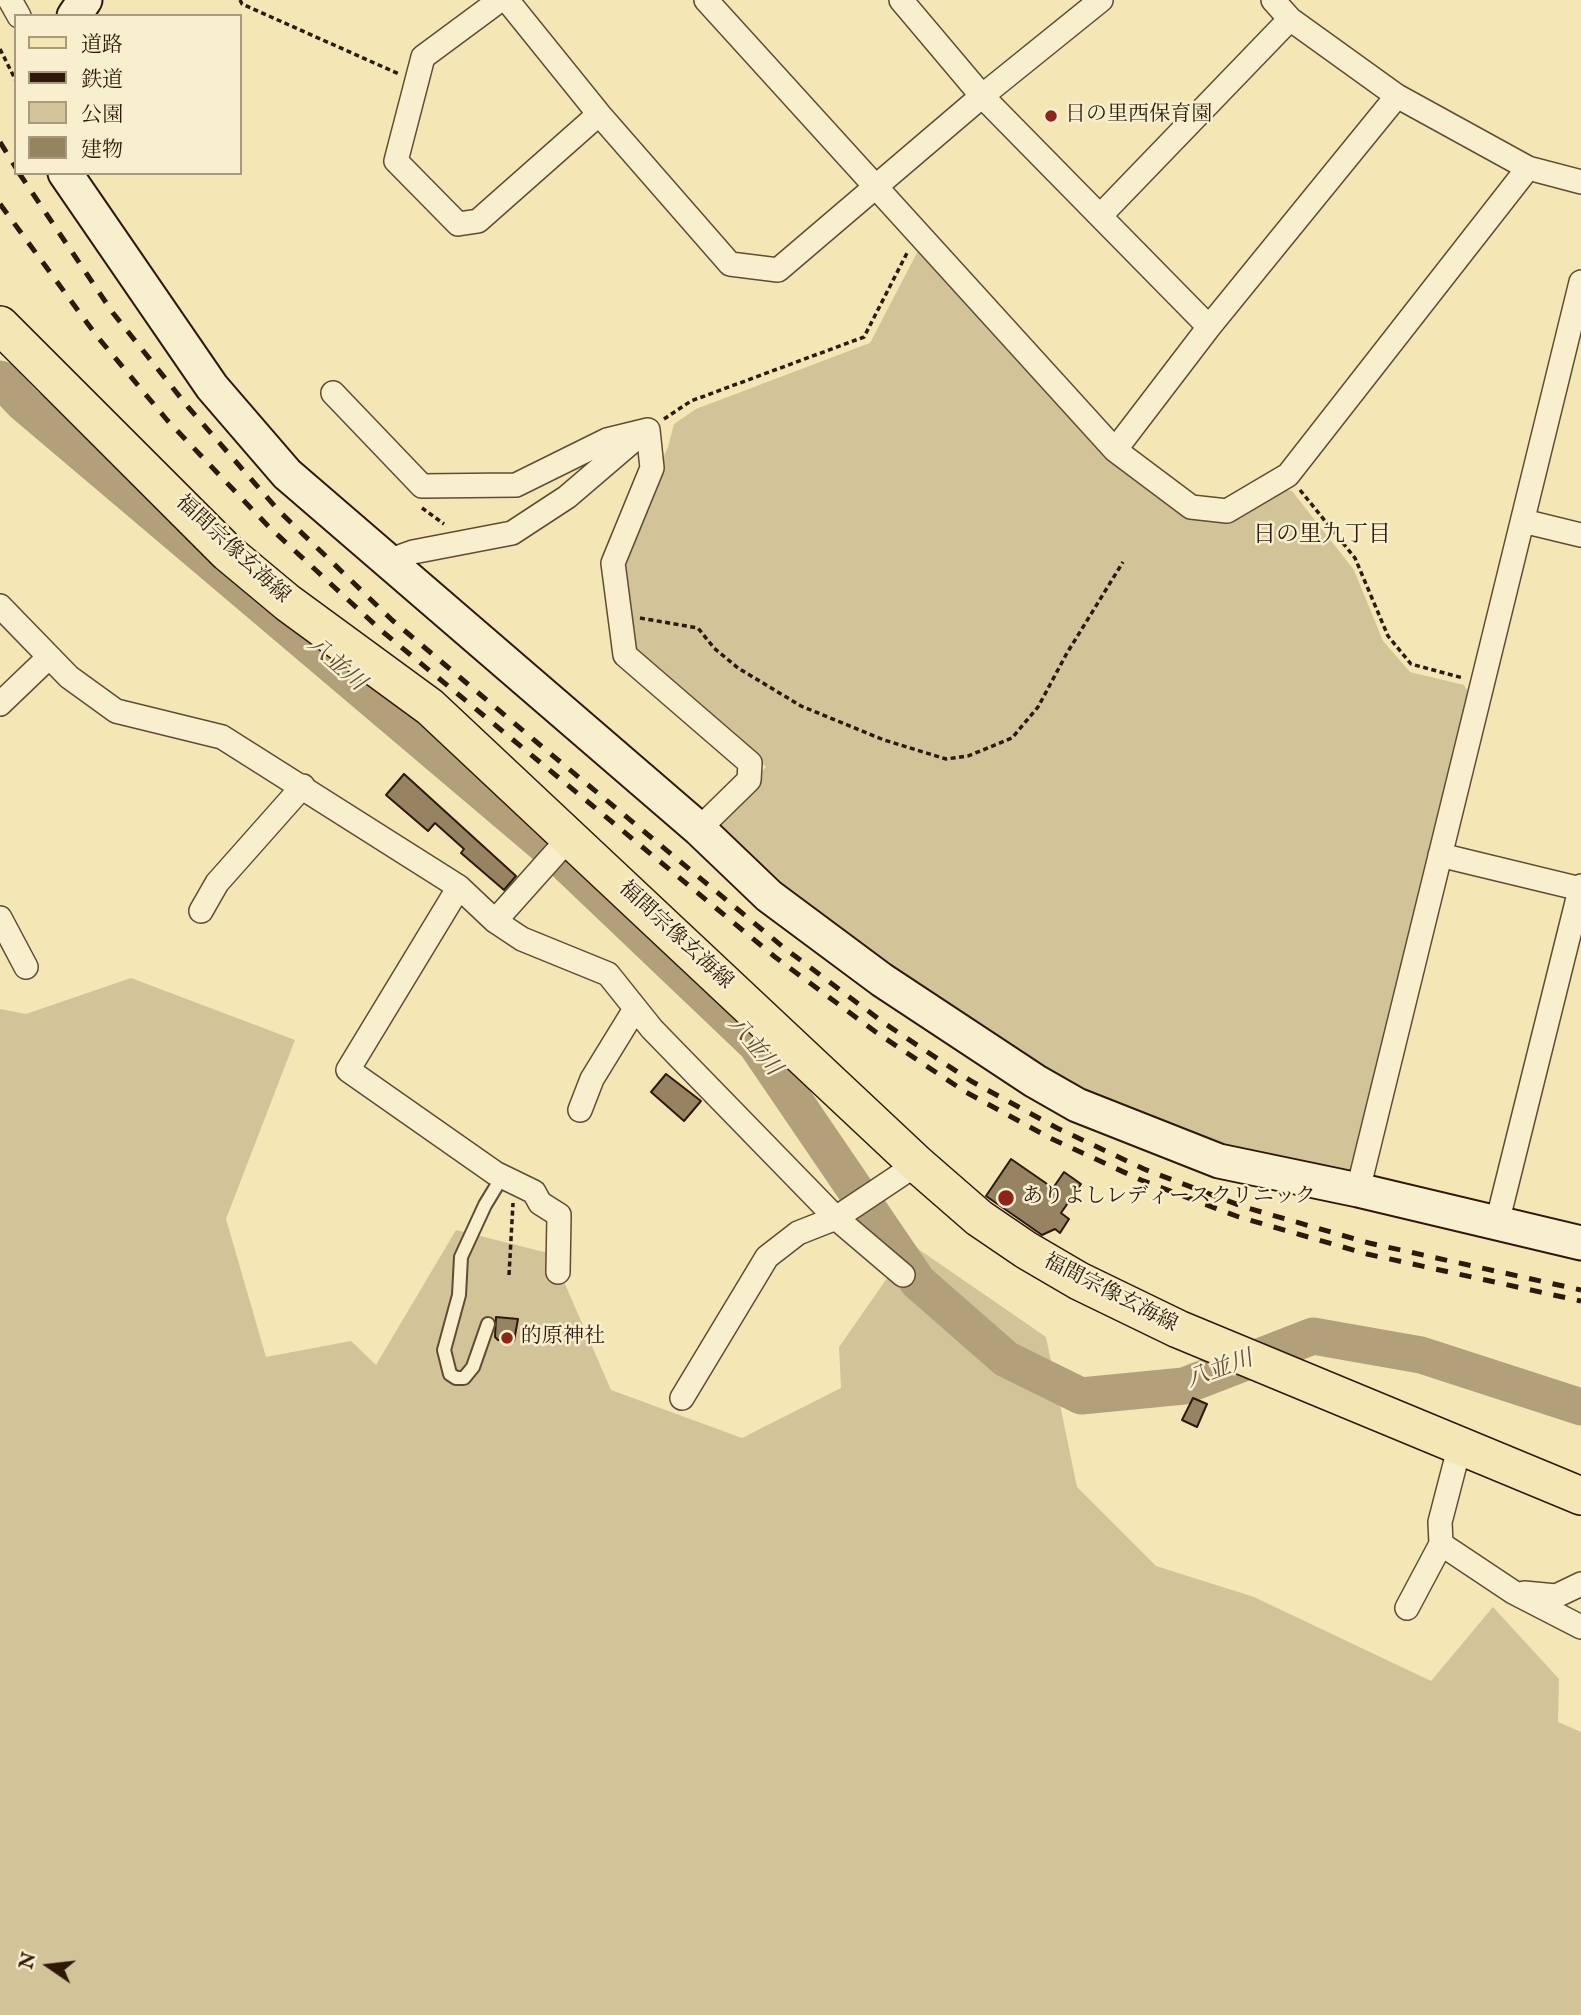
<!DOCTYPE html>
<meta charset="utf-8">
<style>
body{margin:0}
#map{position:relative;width:1581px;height:2015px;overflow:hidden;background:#f5e6b5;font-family:"IM FELL English","Noto Serif JP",serif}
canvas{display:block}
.legend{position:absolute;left:14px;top:14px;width:228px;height:161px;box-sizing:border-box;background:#f8efcf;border:2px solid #a8997f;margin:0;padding:9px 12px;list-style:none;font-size:21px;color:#2f1808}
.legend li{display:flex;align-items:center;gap:14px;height:35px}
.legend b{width:35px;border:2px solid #a8997f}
.north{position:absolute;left:14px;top:1931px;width:70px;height:70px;-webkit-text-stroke:5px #f8efcf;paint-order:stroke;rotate:284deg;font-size:19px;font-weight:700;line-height:28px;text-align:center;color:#2f1808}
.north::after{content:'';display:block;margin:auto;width:24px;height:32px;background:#2f1808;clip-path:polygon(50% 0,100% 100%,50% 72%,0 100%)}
</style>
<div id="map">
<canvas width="1581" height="2015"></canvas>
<ul class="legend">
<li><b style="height:9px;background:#f5e6b5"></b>道路</li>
<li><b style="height:9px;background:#2f1808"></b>鉄道</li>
<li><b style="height:19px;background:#d3c398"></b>公園</li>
<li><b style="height:19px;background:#968362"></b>建物</li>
</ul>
<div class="north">N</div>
</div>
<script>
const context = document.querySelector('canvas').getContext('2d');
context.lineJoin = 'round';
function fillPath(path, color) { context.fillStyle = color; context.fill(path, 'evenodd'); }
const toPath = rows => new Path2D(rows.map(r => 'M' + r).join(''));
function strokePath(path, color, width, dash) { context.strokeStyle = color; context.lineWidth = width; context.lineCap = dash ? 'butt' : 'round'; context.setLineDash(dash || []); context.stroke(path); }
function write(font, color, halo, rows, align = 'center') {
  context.font = font + ' "IM FELL English","Noto Serif JP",serif'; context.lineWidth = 5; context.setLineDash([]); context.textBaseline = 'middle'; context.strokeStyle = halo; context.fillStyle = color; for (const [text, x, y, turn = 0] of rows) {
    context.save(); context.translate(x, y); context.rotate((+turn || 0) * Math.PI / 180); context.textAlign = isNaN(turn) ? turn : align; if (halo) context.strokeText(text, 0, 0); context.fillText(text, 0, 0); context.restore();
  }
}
fillPath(toPath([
 [920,247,1185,513,1284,489,1292,491,1354,570,1383,641,1410,672,1464,685,1469,693,1354,1170,1345,1178,1206,1147,1073,1090,880,965,716,831,720,817,766,767,631,650,621,551,668,447,674,424,696,409,870,343],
 [131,978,295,1040,226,1219,266,1357,351,1341,376,1365,456,1230,552,1254,611,1390,742,1438,841,1388,839,1347,911,1244,1046,1337,1077,1487,1156,1566,1254,1597,1431,1681,1493,1607,1559,1679,1558,1722,1581,1732,1581,2015,0,2015,0,1009,26,1014]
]), '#d3c398');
strokePath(toPath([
 [0,379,24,404,566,863,756,1044,918,1282,1006,1359,1081,1396,1184,1386,1313,1336,1421,1355,1581,1407]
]), '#b2a07a', 37);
const building = toPath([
 [404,774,516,876,504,890,461,853,464,849,435,823,428,831,386,795,404,774],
 [666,1074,701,1101,684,1121,651,1092,666,1074],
 [1011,1159,1053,1188,1064,1172,1081,1184,1061,1213,1069,1219,1060,1233,1055,1229,1042,1235,986,1196,1011,1159],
 [496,1317,518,1319,514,1341,498,1340,495,1337,496,1317],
 [1193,1398,1207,1404,1197,1427,1182,1420,1193,1398]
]);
fillPath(building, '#968362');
strokePath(building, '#2f1808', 2);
const lane = toPath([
 [488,1324,473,1367,464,1378,456,1378,450,1374,444,1350,459,1295,461,1257,485,1205,502,1177]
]);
const street = toPath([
 [10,0,19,16],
 [500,0,423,57,396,161,458,224,478,221,599,114],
 [507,0,599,114,730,264,778,270,982,96,1101,0],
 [706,0,1115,450,1191,507,1227,511,1288,475,1528,168],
 [901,0,982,96,1209,327],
 [1273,0,1290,19,1397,96,1528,168,1581,182],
 [1101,215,1290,19],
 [333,393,422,486,516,485,607,440,648,430],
 [648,430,652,468,613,563,625,655,750,763,749,780,699,829],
 [1115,450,1209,327,1397,96],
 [1523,521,1581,535],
 [388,561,413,552,512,533,567,497,636,438],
 [0,606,69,677,116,711,222,737,459,887,495,921,522,939,608,974,652,1029,836,1218,903,1275],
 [0,704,48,658],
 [1440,855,1581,889],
 [459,887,348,1070,495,1173,534,1192,540,1203,559,1215,558,1272],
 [201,911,217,883,303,786],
 [0,918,26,967],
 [495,921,570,837],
 [580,1110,592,1079,635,1009],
 [1358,1190,1581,282],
 [1497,1223,1581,886],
 [682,1398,767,1257,798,1233,836,1218,917,1164],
 [1441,1544,1513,1592,1581,1627],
 [1524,1593,1556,1596,1581,1584],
 [1407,1608,1441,1544,1440,1522,1460,1445]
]);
const secondary = toPath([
 [74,16,85,0],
 [65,173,212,387,287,474,699,829,769,896,882,980,1035,1081,1077,1105,1219,1161,1358,1190,1581,1243]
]);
const primary = toPath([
 [0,325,228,553,288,603,430,707,917,1164,979,1218,1026,1250,1079,1281,1178,1329,1581,1496]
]);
strokePath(lane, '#604c33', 16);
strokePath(street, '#604c33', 26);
strokePath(secondary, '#2f1808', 37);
strokePath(primary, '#2f1808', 40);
strokePath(toPath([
 [240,0,242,4,399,74],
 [0,49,16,81],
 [664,419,691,401,864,337,907,253],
 [1300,490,1355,558,1388,636,1411,664,1463,678],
 [422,508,444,524],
 [640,618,698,628,714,648,738,668,801,706,884,740,946,759,968,756,1012,738,1038,707,1067,653,1123,562],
 [509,1275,513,1203]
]), '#2f1808', 3.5, [5, 3.5]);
strokePath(lane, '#f8efcf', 12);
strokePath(street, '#f8efcf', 23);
strokePath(secondary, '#f8efcf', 33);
strokePath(primary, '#f5e6b5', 37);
strokePath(toPath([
 [0,142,16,168],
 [19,173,113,313,188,407,279,511,392,620,540,745,783,947,884,1023,971,1081,1057,1128,1144,1169,1244,1207,1369,1243,1581,1290],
 [0,204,96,335,167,420,269,527,383,632,775,957,877,1033,964,1091,1050,1138,1141,1180,1239,1217,1367,1254,1581,1301]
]), '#2f1808', 5, [12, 12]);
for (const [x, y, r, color] of [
 [1051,116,7,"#8f2418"],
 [1006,1198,9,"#8f2418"],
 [507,1338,7,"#8f2418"]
]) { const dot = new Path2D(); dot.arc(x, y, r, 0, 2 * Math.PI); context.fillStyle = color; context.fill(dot); strokePath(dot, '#f8efcf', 2.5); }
write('21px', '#2f1808', '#f8efcf', [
 ["日の里西保育園",1065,116],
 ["ありよしレディースクリニック",1022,1198],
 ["的原神社",521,1338]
], 'left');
write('21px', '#2f1808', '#f8efcf', [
 ["福間宗像玄海線",232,550,43],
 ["福間宗像玄海線",675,936,43],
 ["福間宗像玄海線",1110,1294,27]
]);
write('23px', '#2f1808', '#f8efcf', [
 ["日の里九丁目",1322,536]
]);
write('italic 23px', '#634e36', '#f8efcf', [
 ["八並川",335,665,41],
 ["八並川",753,1047,50],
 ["八並川",1220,1371,-20]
]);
</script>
